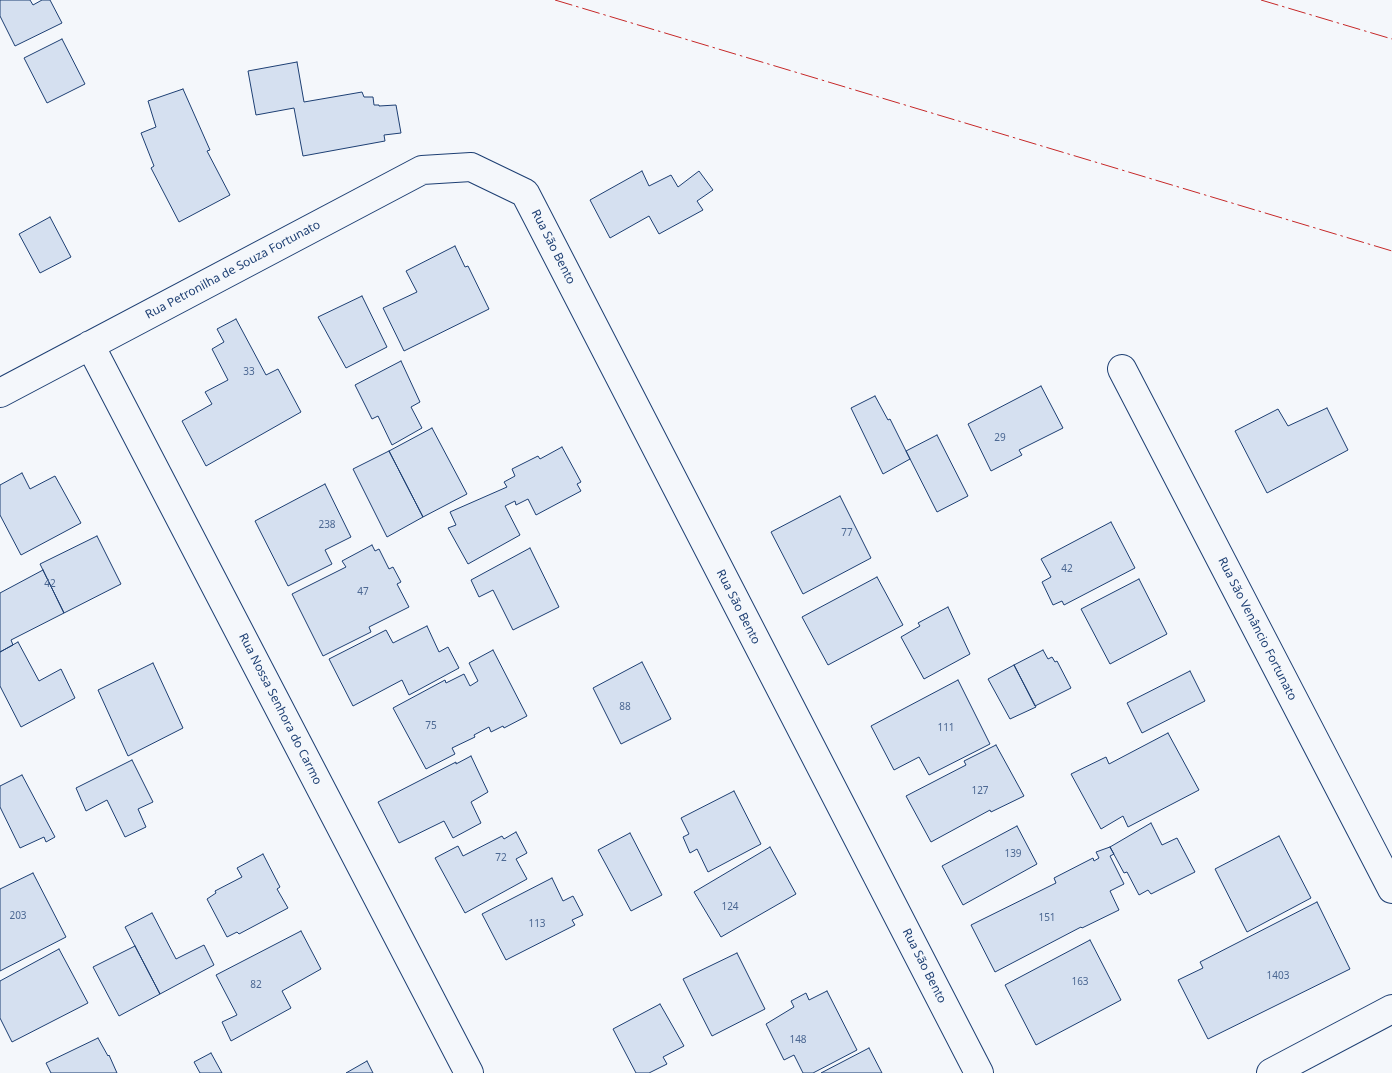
<!DOCTYPE html>
<meta charset="utf-8">
<style>
body{margin:0}
canvas{display:block;background:#f4f7fb}
</style>
<canvas width="1392" height="1073"></canvas>
<script>
const context = document.querySelector('canvas').getContext('2d');
context.lineJoin = 'round';
function fillPath(path, color) { context.fillStyle = color; context.fill(path, 'evenodd'); }
const toPath = rows => new Path2D(rows.map(r => 'M' + r).join(''));
function strokePath(path, color, width, dash) { context.strokeStyle = color; context.lineWidth = width; context.lineCap = dash ? 'butt' : 'round'; context.setLineDash(dash || []); context.stroke(path); }
function write(font, color, halo, rows, align = 'center') {
  context.font = font + ' "Noto Sans",sans-serif'; context.lineWidth = 4; context.setLineDash([]); context.textBaseline = 'middle'; context.strokeStyle = halo; context.fillStyle = color; for (const [text, x, y, turn = 0] of rows) {
    context.save(); context.translate(x, y); context.rotate((+turn || 0) * Math.PI / 180); context.textAlign = isNaN(turn) ? turn : align; if (halo) context.strokeText(text, 0, 0); context.fillText(text, 0, 0); context.restore();
  }
}
const building = toPath([
 [0,0,30,0,33,5,42,0,50,0,62,23,15,46,0,16,0,0],
 [62,39,85,84,47,103,24,58,62,39],
 [297,62,304,102,362,92,364,97,373,97,374,105,379,105,379,106,396,105,401,133,384,135,385,141,303,156,294,108,256,115,248,71,297,62],
 [183,89,210,150,207,151,230,195,179,222,151,168,154,166,141,133,156,127,148,101,183,89],
 [642,171,649,186,671,175,678,187,699,171,713,190,697,201,703,210,659,234,649,216,610,238,590,200,642,171],
 [50,217,71,257,40,273,19,234,50,217],
 [455,246,465,267,468,266,489,309,404,351,383,308,417,292,406,271,455,246],
 [362,296,387,347,346,368,318,317,362,296],
 [236,319,266,375,278,369,301,412,206,466,182,421,212,404,205,392,228,380,212,349,224,342,217,329,236,319],
 [401,361,420,402,411,407,422,428,392,445,378,416,372,419,355,385,401,361],
 [1041,386,1063,428,1019,450,1022,455,991,471,968,424,1041,386],
 [875,396,888,420,890,419,910,459,883,474,851,408,875,396],
 [1327,408,1348,450,1267,493,1235,431,1278,409,1288,426,1327,408],
 [432,428,467,494,423,517,389,451,432,428],
 [937,435,968,496,937,512,906,451,937,435],
 [562,447,581,482,577,484,581,491,536,515,528,499,516,505,515,501,505,506,520,535,468,564,448,528,456,525,450,512,507,487,504,482,515,476,512,469,538,456,540,459,562,447],
 [389,451,423,517,387,537,353,469,389,451],
 [22,473,30,489,55,476,81,523,21,555,0,515,0,485,22,473],
 [325,484,351,537,325,550,332,564,288,586,255,521,325,484],
 [840,496,871,558,803,594,771,532,840,496],
 [1111,522,1135,568,1064,605,1062,601,1053,605,1042,582,1051,577,1041,559,1111,522],
 [97,536,121,584,64,613,40,564,97,536],
 [372,545,375,551,379,549,389,569,393,567,401,582,397,584,409,607,369,627,371,632,323,656,292,594,346,567,342,561,372,545],
 [530,548,559,607,513,630,493,590,479,597,471,580,530,548],
 [43,570,64,613,11,640,13,645,0,652,0,593,43,570],
 [877,577,903,625,828,665,802,617,877,577],
 [1139,579,1167,634,1110,664,1081,609,1139,579],
 [948,607,970,654,924,679,901,637,920,626,918,623,948,607],
 [427,626,439,652,448,647,459,668,409,695,402,680,353,706,329,659,386,630,393,643,427,626],
 [18,642,39,681,61,669,75,698,21,727,0,686,0,652,18,642],
 [493,650,527,716,504,728,503,726,491,732,489,727,474,735,475,737,452,748,455,754,426,769,393,708,445,680,446,683,464,674,470,686,478,681,469,663,493,650],
 [1043,650,1048,659,1052,657,1055,662,1057,661,1071,688,1035,706,1014,665,1043,650],
 [642,662,671,719,621,744,593,688,642,662],
 [153,663,183,728,128,756,98,690,153,663],
 [1014,665,1036,707,1010,719,988,679,1014,665],
 [1190,671,1205,701,1142,733,1127,703,1190,671],
 [958,680,990,744,929,775,919,757,894,770,871,726,958,680],
 [1168,733,1199,790,1128,827,1123,816,1101,829,1071,774,1106,757,1109,764,1168,733],
 [996,745,1024,796,991,812,990,810,931,842,906,796,966,765,964,761,996,745],
 [471,756,488,792,471,802,481,823,453,838,444,821,399,843,378,802,456,762,456,764,471,756],
 [132,760,153,802,138,809,146,827,125,837,107,800,86,811,76,788,132,760],
 [22,775,55,837,46,842,44,837,20,848,0,807,0,786,22,775],
 [734,791,761,844,708,872,697,849,690,853,683,837,689,834,681,818,734,791],
 [1151,823,1162,845,1177,838,1195,872,1151,894,1148,890,1139,895,1127,872,1124,873,1110,847,1151,823],
 [1017,826,1037,864,963,905,942,866,1017,826],
 [516,832,527,853,516,859,527,879,465,913,435,858,458,846,463,856,502,836,504,839,516,832],
 [630,833,662,895,631,911,598,850,630,833],
 [1279,836,1311,898,1247,932,1215,869,1279,836],
 [770,847,796,894,721,937,694,892,770,847],
 [1110,847,1114,854,1110,856,1124,884,1110,891,1119,910,1082,928,1081,927,995,972,971,925,1056,883,1054,878,1093,858,1094,861,1099,858,1096,852,1110,847],
 [263,854,280,887,277,889,288,908,239,934,237,932,227,937,207,899,216,893,215,891,242,877,237,868,263,854],
 [33,873,66,937,0,971,0,889,33,873],
 [552,878,563,901,573,896,583,915,572,920,575,925,506,960,482,914,552,878],
 [1317,902,1350,969,1208,1039,1178,980,1203,968,1200,962,1317,902],
 [152,913,176,959,204,945,214,965,160,994,125,927,152,913],
 [301,931,321,969,282,991,291,1008,231,1041,222,1022,237,1015,216,975,301,931],
 [1090,940,1121,1000,1036,1045,1005,985,1090,940],
 [135,946,160,994,119,1016,93,967,135,946],
 [59,949,88,1003,12,1042,0,1018,0,981,59,949],
 [737,953,765,1009,712,1036,683,979,737,953],
 [827,991,857,1050,813,1073,803,1073,794,1055,784,1060,766,1024,794,1007,791,1001,806,993,809,1000,827,991],
 [660,1004,684,1046,663,1057,667,1064,649,1073,636,1073,613,1029,660,1004],
 [98,1038,108,1056,109,1055,117,1073,51,1073,46,1063,98,1038],
 [869,1048,882,1073,821,1073,869,1048],
 [211,1053,222,1073,200,1073,194,1062,211,1053],
 [367,1061,373,1073,346,1073,367,1061]
]);
fillPath(building, '#d5e0f0');
strokePath(building, '#1d3f73', 1);
const street = toPath([
 [90,345,469,1073],
 [1122,369,1392,889],
 [0,393,422,170,471,167,525,193,979,1073],
 [1271,1073,1392,1009]
]);
strokePath(street, '#1d3f73', 30);
strokePath(street, '#f4f7fb', 28);
strokePath(toPath([
 [555,0,1392,251],
 [1261,0,1392,39]
]), '#c62828', 1, [18, 4, 2.5, 4]);
write('10px', '#4b6792', null, [
 ["33",249,372],
 ["29",1000,438],
 ["238",327,525],
 ["77",847,533],
 ["42",1067,569],
 ["42",50,584],
 ["47",363,592],
 ["88",625,707],
 ["75",431,726],
 ["111",946,728],
 ["127",980,791],
 ["139",1013,854],
 ["72",501,858],
 ["124",730,907],
 ["203",18,916],
 ["151",1047,918],
 ["113",537,924],
 ["1403",1278,976],
 ["163",1080,982],
 ["82",256,985],
 ["148",798,1040]
]);
write('12px', '#1d3f73', '#f4f7fb', [
 ["Rua São Bento",553,247,63],
 ["Rua Petronilha de Souza Fortunato",233,270,-28],
 ["Rua São Bento",738,607,63],
 ["Rua São Venâncio Fortunato",1257,629,63],
 ["Rua Nossa Senhora do Carmo",280,709,63],
 ["Rua São Bento",924,966,63]
]);
</script>
